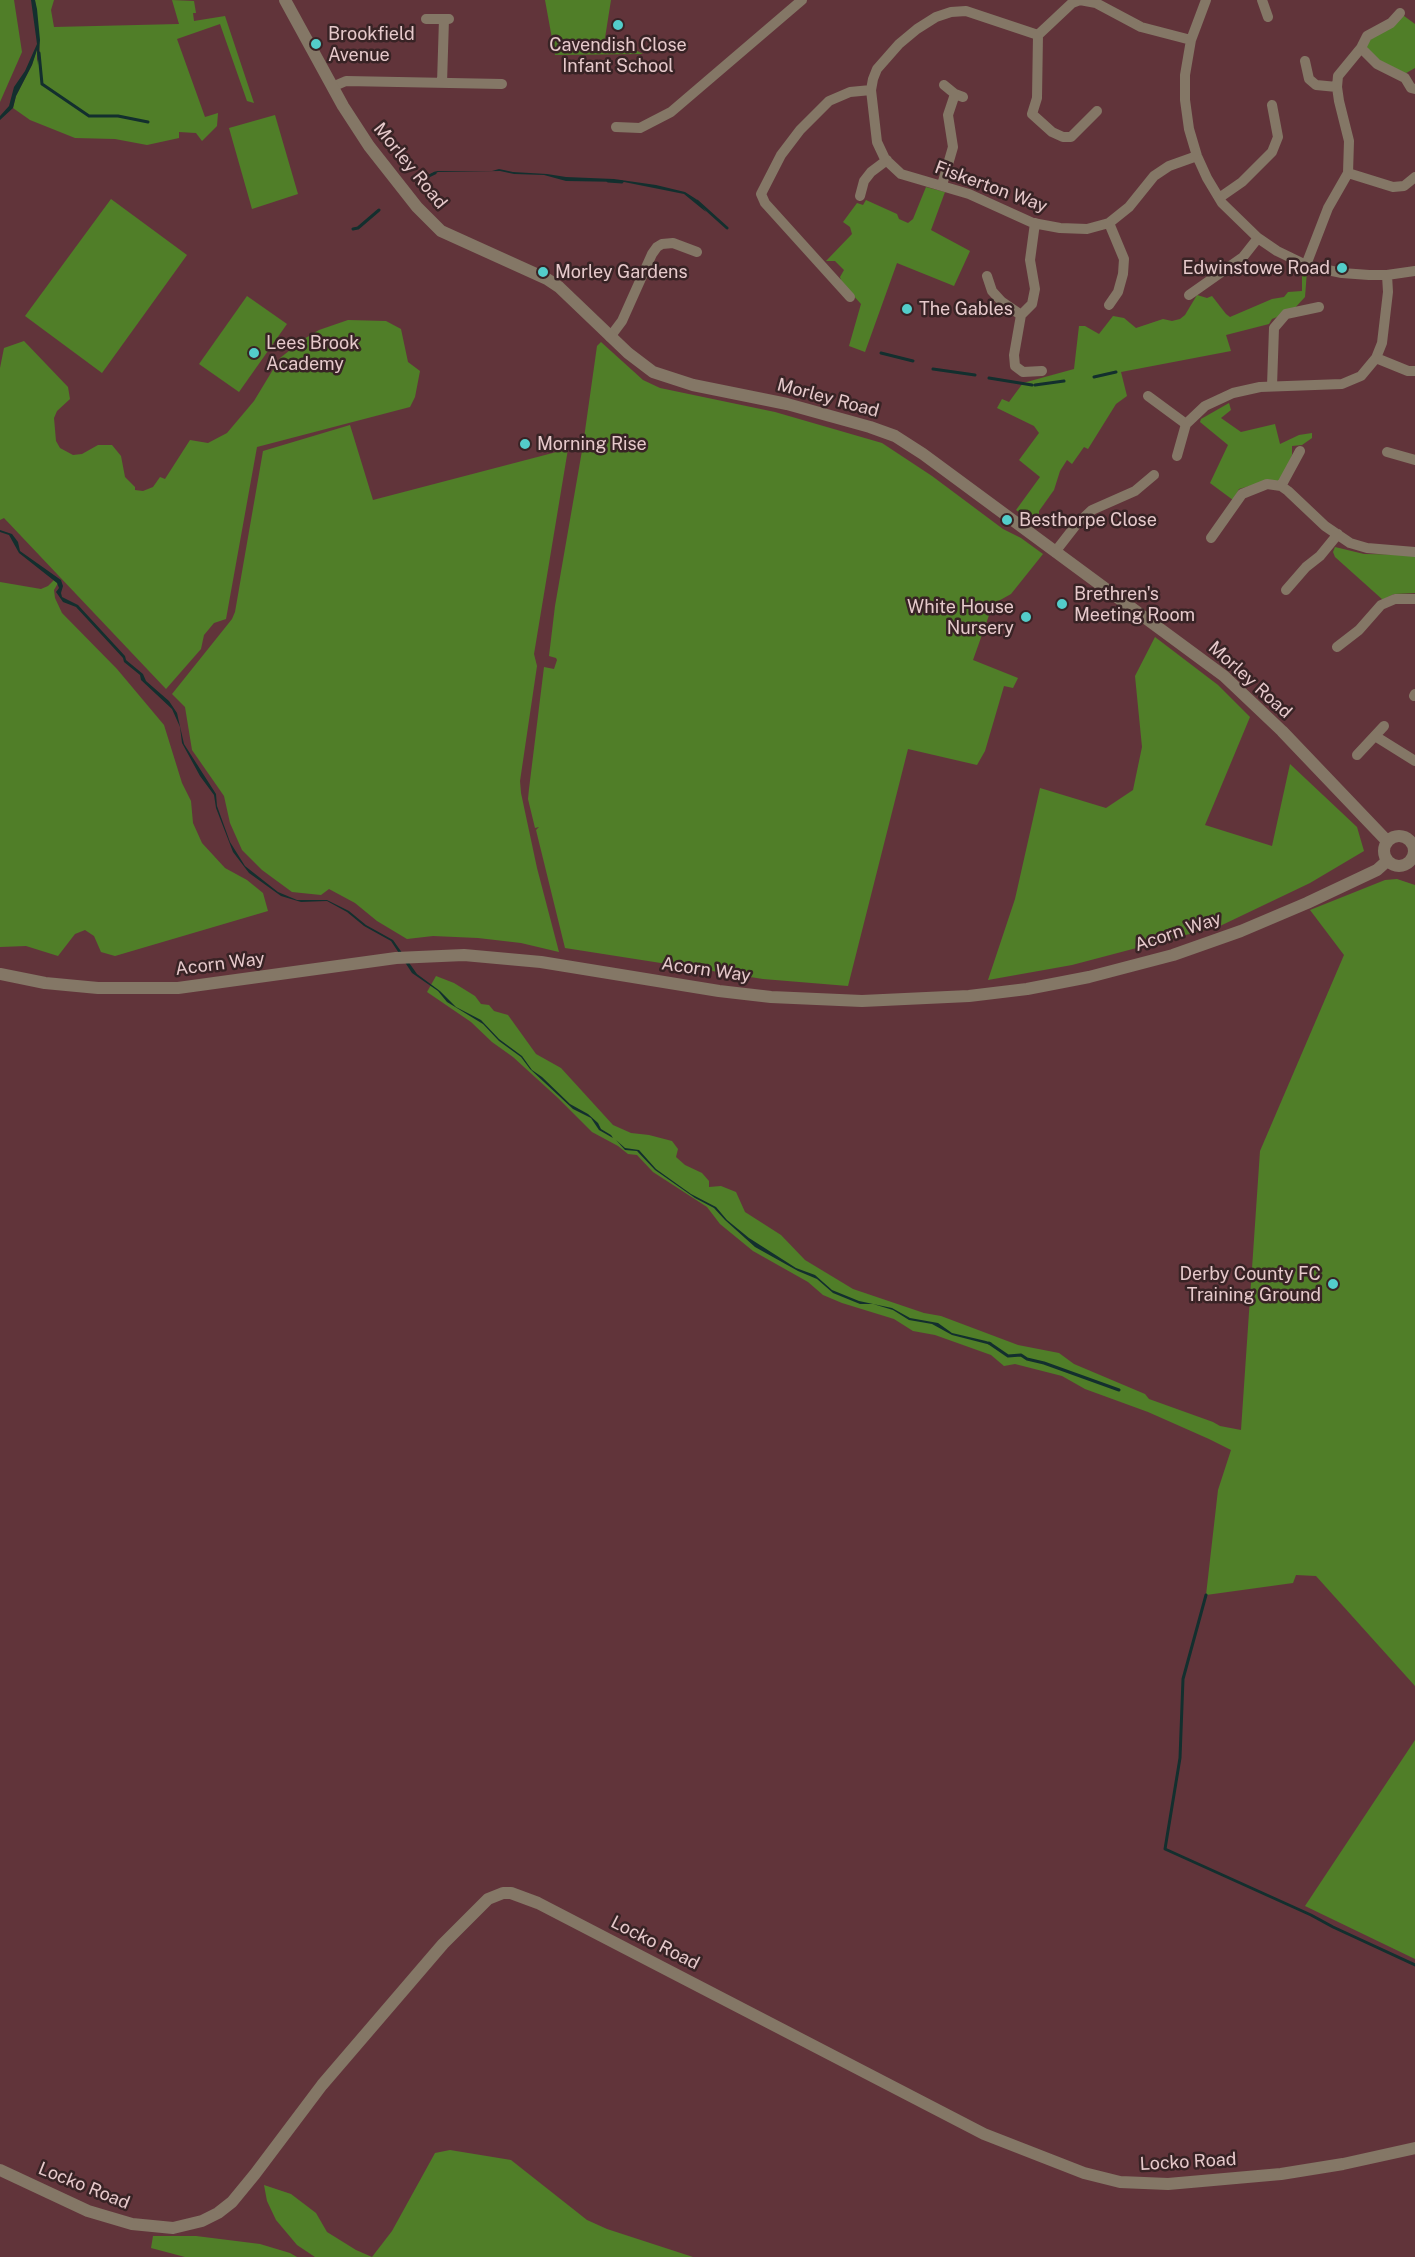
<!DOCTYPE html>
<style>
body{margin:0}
canvas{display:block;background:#61343a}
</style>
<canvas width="1415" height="2257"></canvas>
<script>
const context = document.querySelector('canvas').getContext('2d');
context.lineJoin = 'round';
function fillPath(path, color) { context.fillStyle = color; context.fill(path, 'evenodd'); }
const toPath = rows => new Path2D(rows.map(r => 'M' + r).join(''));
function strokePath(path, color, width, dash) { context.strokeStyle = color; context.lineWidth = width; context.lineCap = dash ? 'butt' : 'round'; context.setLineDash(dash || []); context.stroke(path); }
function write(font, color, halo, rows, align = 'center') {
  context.font = font + ' "Public Sans",sans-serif'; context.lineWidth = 5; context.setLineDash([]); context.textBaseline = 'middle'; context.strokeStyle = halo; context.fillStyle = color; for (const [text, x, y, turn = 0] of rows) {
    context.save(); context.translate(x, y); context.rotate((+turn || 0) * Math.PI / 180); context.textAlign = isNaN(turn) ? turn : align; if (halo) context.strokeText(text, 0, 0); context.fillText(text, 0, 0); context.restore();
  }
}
fillPath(toPath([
 [0,0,14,0,22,52,0,102],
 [35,0,54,0,51,10,54,27,179,24,172,0,194,1,196,13,193,13,194,21,225,16,254,103,247,101,220,24,177,39,205,117,218,113,217,126,202,141,196,133,179,132,179,138,147,145,115,139,75,138,30,120,13,108,16,96,32,65,37,49,37,62,40,54],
 [545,0,611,0,605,38,620,42,643,54,555,55],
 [1400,13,1415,24,1415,68,1401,76,1361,48],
 [275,115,298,194,252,209,229,128],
 [926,187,945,192,931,230,970,251,954,286,897,263,865,352,849,346,861,304,842,283,840,277,844,270,835,261,826,261,852,234,850,227,843,222,857,203,863,205,866,200,897,214,899,219,908,223,913,219],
 [111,199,187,255,102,373,25,316],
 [1305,270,1307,271,1305,297,1292,311,1272,319,1269,324,1226,335,1231,351,1121,372,1127,396,1116,404,1088,449,1084,447,1072,464,1067,460,1060,471,1054,490,1039,511,1039,527,1016,510,1040,477,1019,460,1039,433,1034,426,997,408,1002,399,1009,402,1023,383,1074,369,1079,326,1085,326,1099,334,1113,316,1124,318,1136,328,1163,319,1172,321,1180,319,1185,315,1197,295,1207,298,1212,296,1226,314,1230,317,1272,299,1284,297,1288,292,1302,291,1302,276],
 [247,296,287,324,239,392,199,364],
 [348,320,386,321,401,329,408,362,420,371,415,397,410,407,257,447,226,619,214,623,204,635,201,649,166,689,4,518,0,520,0,368,4,348,24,341,68,387,70,399,57,411,54,418,56,441,60,448,73,455,82,454,98,445,112,445,121,456,125,477,135,487,135,490,143,491,153,487,160,477,165,479,190,440,208,443,227,433,254,401,280,358,304,339,319,330],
 [601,342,643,380,660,388,775,412,882,443,932,476,1003,529,1021,538,1043,554,1011,594,993,604,973,660,1018,678,1013,688,1004,686,985,751,977,765,908,749,848,986,763,979,565,948,536,830,539,827,535,828,528,799,529,789,544,667,554,669,557,660,556,658,549,656,555,606,583,445,597,346],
 [1229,403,1231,410,1221,418,1241,432,1275,424,1280,444,1299,435,1312,433,1312,438,1302,445,1292,446,1292,455,1280,482,1267,481,1239,489,1233,500,1210,483,1228,445,1200,422,1201,419],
 [350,425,373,500,568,449,534,654,537,666,520,781,521,793,537,868,559,952,521,943,478,938,433,936,407,939,377,921,355,903,329,889,321,895,292,892,262,870,242,850,230,823,224,796,192,750,185,707,172,694,232,619,235,612,263,451],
 [1335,547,1364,554,1415,555,1415,593,1394,594,1383,600,1335,557,1333,552],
 [54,580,58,583,54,590,55,598,62,613,117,669,164,725,182,783,191,801,193,823,202,843,225,868,247,880,263,893,268,911,115,956,101,952,94,936,85,930,75,934,58,956,26,946,0,947,0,582,41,589,48,586],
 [1155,637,1218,685,1250,717,1205,825,1272,846,1290,764,1357,827,1364,851,1310,883,1220,926,1072,965,988,980,1015,899,1040,788,1106,808,1133,790,1142,747,1135,676],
 [1397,879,1415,885,1415,1686,1316,1576,1296,1575,1293,1583,1206,1595,1218,1490,1231,1450,1209,1439,1148,1412,1085,1389,1062,1376,1015,1364,1004,1366,991,1355,935,1335,913,1331,894,1319,842,1303,823,1295,808,1282,753,1251,720,1224,707,1207,653,1172,637,1155,628,1154,618,1146,592,1132,558,1098,513,1057,492,1042,471,1022,427,992,436,976,454,983,475,996,481,1004,489,1005,494,1011,508,1015,536,1054,561,1068,613,1125,631,1133,649,1135,672,1141,678,1149,676,1157,685,1165,702,1173,709,1181,709,1187,721,1186,736,1192,745,1212,781,1235,805,1260,853,1289,924,1313,941,1316,1018,1345,1059,1353,1074,1364,1145,1394,1149,1399,1213,1422,1220,1426,1241,1430,1260,1151,1344,955,1310,910,1385,880],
 [1415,1740,1415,1959,1305,1906],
 [450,2150,511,2160,587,2220,607,2229,693,2257,315,2257,297,2245,276,2220,267,2201,264,2185,291,2194,316,2213,327,2232,356,2250,372,2257,392,2231,435,2153],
 [153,2236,196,2236,260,2244,290,2253,297,2257,185,2257,151,2248]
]), '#507e28');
fillPath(toPath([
 [31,0,35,0,37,9,40,40,38,65,37,50,32,65,16,96,13,108,0,120,0,116,9,106,14,87,25,71,37,44],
 [499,169,513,172,547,174,566,177,614,179,656,185,685,192,696,199,706,212,684,194,624,182,566,181,544,175,514,174,500,171,438,172,423,179,417,185,415,182,437,171,492,171],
 [0,530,12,534,18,542,20,551,61,580,63,586,61,593,62,597,78,605,125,656,126,660,143,674,146,681,169,701,177,713,184,744,216,794,217,806,230,842,245,866,278,892,297,900,327,900,349,911,366,925,393,940,417,974,440,991,456,1007,481,1020,499,1039,522,1056,532,1070,542,1077,570,1104,588,1114,598,1123,601,1129,611,1135,613,1138,599,1130,591,1118,573,1109,530,1069,521,1057,499,1041,483,1024,447,1002,438,991,412,973,391,941,364,926,347,912,327,901,301,902,281,896,249,873,233,852,216,808,214,795,200,776,182,743,180,727,172,709,141,680,140,675,124,662,123,658,76,607,63,602,56,592,59,588,57,583,19,553,9,535,0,532],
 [616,1140,625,1148,639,1150,656,1169,691,1194,716,1207,727,1220,749,1238,796,1268,815,1275,832,1290,859,1301,892,1308,910,1318,938,1323,952,1333,986,1341,992,1343,991,1345,952,1335,932,1324,909,1320,893,1310,873,1304,860,1304,833,1293,817,1279,798,1271,755,1247,725,1220,714,1208,695,1198,655,1170,637,1151,625,1150]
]), '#132f2e');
strokePath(toPath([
 [39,53,42,84,89,116,118,116,148,122],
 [419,181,435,173],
 [608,181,622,182],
 [697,201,727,228],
 [353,229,358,228,379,210],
 [881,353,913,361],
 [933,369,975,375],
 [1094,377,1116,372],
 [989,378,1032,385],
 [1035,385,1064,381],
 [989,1343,1008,1356,1021,1355,1027,1359,1044,1363,1119,1390],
 [1206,1595,1183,1679,1180,1758,1165,1849,1311,1915,1333,1927,1415,1965]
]), '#132f2e', 3);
strokePath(toPath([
 [1206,0,1191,40,1185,75,1185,100,1189,129,1197,156,1207,178,1222,203,1258,238,1277,251,1308,266,1342,273,1369,275,1387,275,1415,271],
 [1262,0,1268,17],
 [426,19,449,19],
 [1038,35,966,11,951,12,936,17,917,29,899,44,877,69,873,79,871,90,877,142,885,159,901,174,969,194,1033,223,1060,228,1087,229,1109,223,1129,207,1154,176,1169,166,1197,156],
 [1038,35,1072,3,1080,0,1096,3,1141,27,1191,40],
 [1038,35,1037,98,1032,114,1052,132,1063,137,1071,137,1097,111],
 [1361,48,1377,64,1405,78,1411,88,1415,89],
 [1305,61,1309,79,1316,85,1337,87],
 [442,83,444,19],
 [944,85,955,94,963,97],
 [332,87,346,81,502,84],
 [616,127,640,128,671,112,802,0],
 [1348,173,1393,187,1404,186,1415,177],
 [942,185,953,147,948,115,955,94],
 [860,196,864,181,871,172,887,160],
 [1219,198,1242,182,1272,152,1278,137,1272,105],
 [1035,223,1030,260,1035,289,1032,304,1021,315,1014,355,1015,366,1023,372,1042,371],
 [1109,223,1124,259,1123,274,1118,292,1109,305],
 [1306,265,1328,208,1348,173,1349,141,1339,101,1337,87,1338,76,1361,48,1367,36,1391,23,1400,13],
 [987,276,992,291,1002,302,1021,315],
 [1189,295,1243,257,1258,238],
 [850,297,765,203,761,194,781,155,800,130,829,101,850,92,871,90],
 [610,337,622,321,652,254,657,247,662,244,673,243,697,252],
 [1376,358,1408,371,1415,371],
 [1272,386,1274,328,1286,314,1319,307],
 [1148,396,1186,424,1205,406,1233,393,1260,387,1342,384,1361,376,1376,358,1382,343,1388,292,1387,275],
 [1387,452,1415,460],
 [1177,456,1186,424],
 [1281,486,1300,451],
 [1211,538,1242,494,1267,484,1281,486,1288,491,1325,526,1350,543,1367,548,1415,552],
 [1055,552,1076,525,1092,510,1135,491,1154,475],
 [1286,590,1306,567,1320,556,1338,534],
 [1337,647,1359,630,1381,605,1395,599,1415,599],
 [1414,696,1415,694],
 [1375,736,1415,761],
 [1357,755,1384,726]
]), '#847766', 10);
strokePath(toPath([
 [285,0,343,106,369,146,417,207,441,231,547,279,559,287,628,353,653,372,693,385,787,404,870,427,895,436,923,454,1224,676,1282,731,1387,841],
 '1384 851a15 15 0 1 1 30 0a15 15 0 1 1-30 0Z',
 [0,974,45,983,98,988,178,988,396,958,464,955,541,962,719,991,771,997,862,1001,969,996,1027,989,1089,977,1173,955,1241,931,1307,903,1377,870,1387,861],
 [0,2170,88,2211,132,2224,173,2228,202,2221,218,2213,232,2202,255,2174,322,2085,443,1944,488,1899,503,1893,511,1893,538,1903,984,2134,1084,2173,1120,2182,1168,2184,1281,2174,1343,2164,1415,2148]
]), '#847766', 12);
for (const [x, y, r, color] of [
 [618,25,6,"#53cdca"],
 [316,44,6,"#53cdca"],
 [1342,268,6,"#53cdca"],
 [543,272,6,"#53cdca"],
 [907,309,6,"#53cdca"],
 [254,353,6,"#53cdca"],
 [525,444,6,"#53cdca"],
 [1007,520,6,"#53cdca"],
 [1062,604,6,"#53cdca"],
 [1026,617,6,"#53cdca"],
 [1333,1284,6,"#53cdca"]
]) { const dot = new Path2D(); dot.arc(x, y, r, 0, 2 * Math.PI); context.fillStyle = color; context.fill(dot); strokePath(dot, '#382325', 2); }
write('18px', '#e6c9cb', '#382325', [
 ["Brookfield",328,34],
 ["Avenue",328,55],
 ["Cavendish Close",618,45,"center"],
 ["Infant School",618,66,"center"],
 ["Edwinstowe Road",1330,268,"right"],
 ["Morley Gardens",555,272],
 ["The Gables",919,309],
 ["Lees Brook",266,343],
 ["Academy",266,364],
 ["Morning Rise",537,444],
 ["Besthorpe Close",1019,520],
 ["Brethren's",1074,594],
 ["Meeting Room",1074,615],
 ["White House",1014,607,"right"],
 ["Nursery",1014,628,"right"],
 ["Derby County FC",1321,1274,"right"],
 ["Training Ground",1321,1295,"right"]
], 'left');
write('18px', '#e6c9cb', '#382325', [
 ["Morley Road",410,166,51],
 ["Fiskerton Way",991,187,20],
 ["Morley Road",828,398,15],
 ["Morley Road",1250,680,42],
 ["Acorn Way",1178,932,-18],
 ["Acorn Way",220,964,-7],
 ["Acorn Way",706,970,8],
 ["Locko Road",655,1943,27],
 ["Locko Road",1188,2162,-3],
 ["Locko Road",84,2186,22]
]);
</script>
